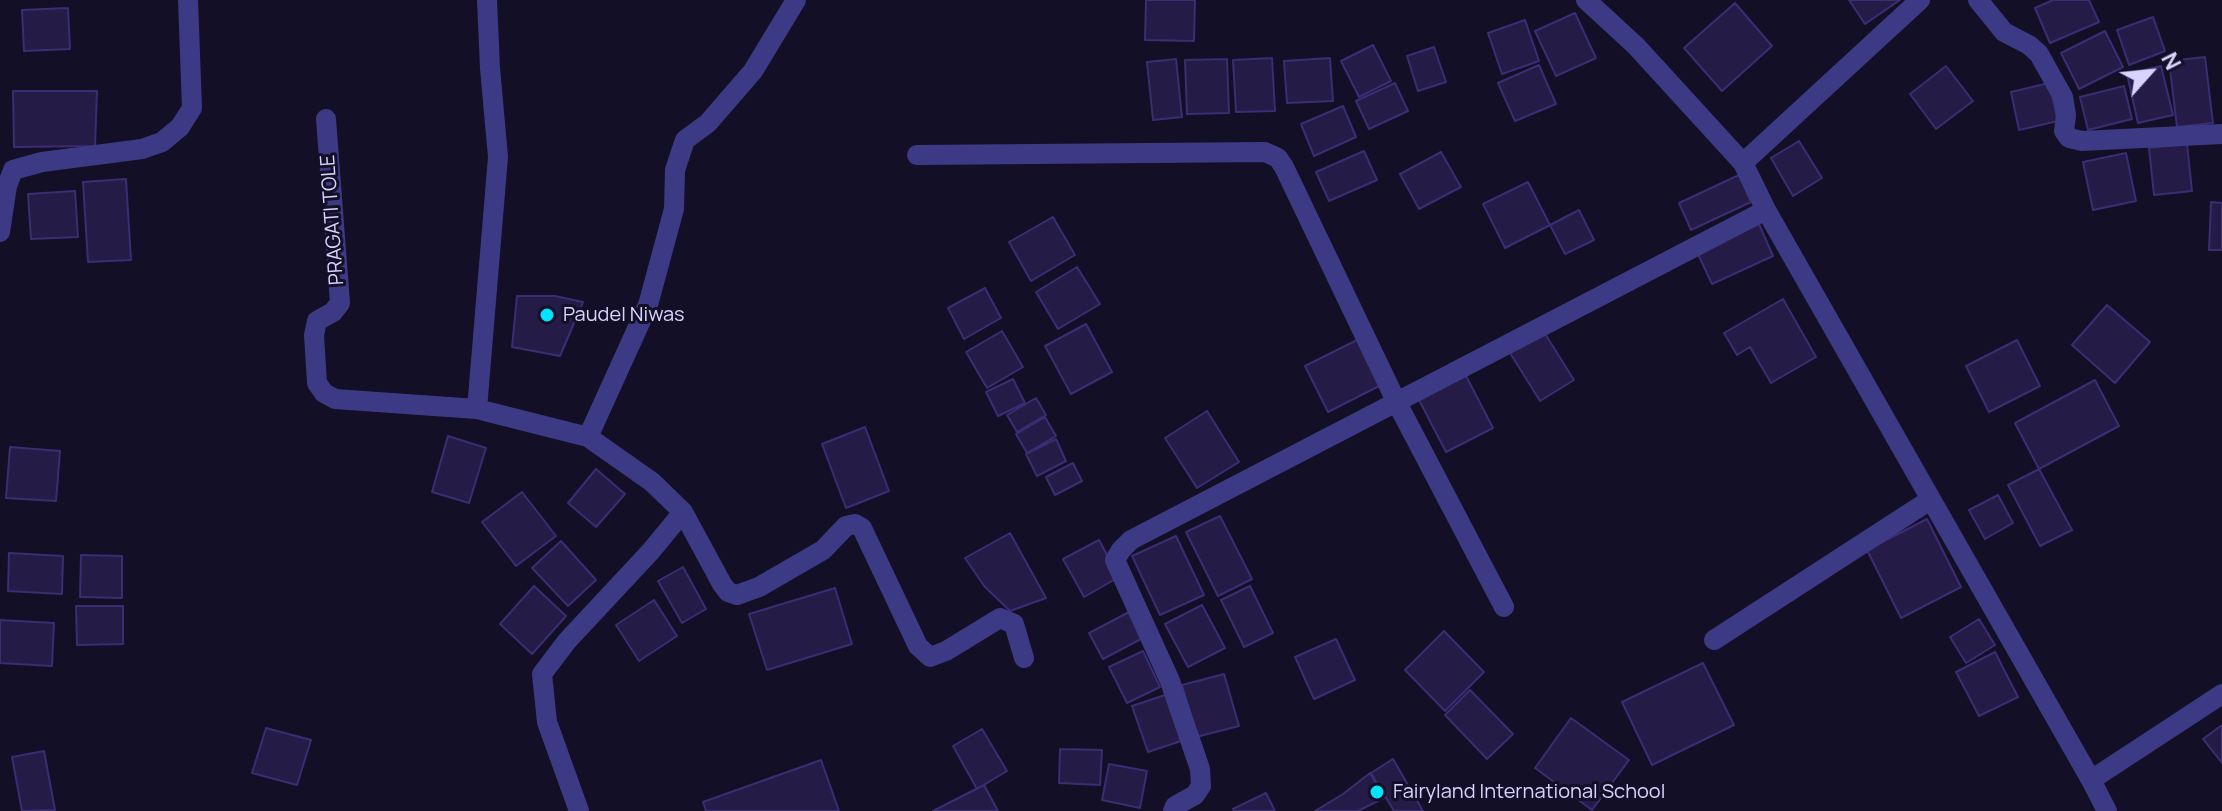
<!DOCTYPE html>
<style>
body{margin:0}
#map{position:relative;width:2222px;height:811px;overflow:hidden;background:#130f26;font-family:Manrope,sans-serif}
canvas{display:block}
.north{position:absolute;left:2110px;top:32px;width:80px;height:80px;-webkit-text-stroke:6px #130f26;paint-order:stroke;rotate:63deg;font-size:22px;font-weight:700;line-height:32px;text-align:center;color:#d9d4ff}
.north::after{content:'';display:block;margin:auto;width:28px;height:36px;background:#d9d4ff;clip-path:polygon(50% 0,100% 100%,50% 72%,0 100%)}
</style>
<div id="map">
<canvas width="2222" height="811"></canvas>
<div class="north">N</div>
</div>
<script>
const context = document.querySelector('canvas').getContext('2d');
context.lineJoin = 'round';
function fillPath(path, color) { context.fillStyle = color; context.fill(path, 'evenodd'); }
const toPath = rows => new Path2D(rows.map(r => 'M' + r).join(''));
function strokePath(path, color, width, dash) { context.strokeStyle = color; context.lineWidth = width; context.lineCap = dash ? 'butt' : 'round'; context.setLineDash(dash || []); context.stroke(path); }
function write(font, color, halo, rows, align = 'center') {
  context.font = font + ' Manrope,sans-serif'; context.lineWidth = 6; context.setLineDash([]); context.textBaseline = 'middle'; context.strokeStyle = halo; context.fillStyle = color; for (const [text, x, y, turn = 0] of rows) {
    context.save(); context.translate(x, y); context.rotate((+turn || 0) * Math.PI / 180); context.textAlign = isNaN(turn) ? turn : align; if (halo) context.strokeText(text, 0, 0); context.fillText(text, 0, 0); context.restore();
  }
}
const building = toPath([
 [1146,0,1195,0,1194,41,1145,40,1146,0],
 [1849,0,1900,0,1865,24,1849,0],
 [2053,0,2089,0,2099,22,2050,43,2035,8,2053,0],
 [1735,3,1772,46,1722,91,1684,48,1735,3],
 [68,8,70,49,24,51,22,10,68,8],
 [1575,13,1596,58,1556,76,1535,31,1575,13],
 [2153,17,2165,51,2129,65,2117,30,2153,17],
 [1525,20,1539,61,1502,74,1488,33,1525,20],
 [2105,31,2123,67,2079,89,2061,53,2105,31],
 [1373,45,1391,81,1359,97,1341,61,1373,45],
 [1434,47,1446,82,1418,91,1407,56,1434,47],
 [2205,57,2213,123,2177,127,2169,61,2205,57],
 [1272,58,1275,111,1236,112,1233,60,1272,58],
 [1330,58,1333,101,1287,103,1284,61,1330,58],
 [1176,59,1182,117,1153,120,1147,62,1176,59],
 [1227,59,1229,113,1187,114,1185,60,1227,59],
 [1539,65,1556,104,1515,121,1498,83,1539,65],
 [1946,66,1973,101,1936,129,1910,94,1946,66],
 [2161,66,2173,115,2138,123,2127,74,2161,66],
 [1395,83,1408,111,1369,129,1356,101,1395,83],
 [2049,83,2058,121,2019,130,2011,92,2049,83],
 [2124,86,2132,119,2088,130,2080,97,2124,86],
 [13,91,97,91,95,146,14,147,13,91],
 [1343,106,1356,137,1314,156,1301,124,1343,106],
 [1799,141,1822,178,1793,196,1771,158,1799,141],
 [2187,144,2192,191,2154,195,2149,148,2187,144],
 [1364,151,1377,180,1329,201,1316,172,1364,151],
 [1441,152,1461,187,1419,209,1400,174,1441,152],
 [2126,153,2136,201,2093,210,2083,162,2126,153],
 [1739,175,1751,202,1691,230,1679,203,1739,175],
 [126,179,131,260,88,262,83,182,126,179],
 [1528,182,1550,225,1505,248,1483,204,1528,182],
 [75,191,78,237,31,239,28,194,75,191],
 [2211,202,2222,203,2222,250,2209,250,2211,202],
 [1579,210,1594,240,1565,254,1550,225,1579,210],
 [1053,217,1075,255,1031,281,1009,242,1053,217],
 [1759,224,1773,256,1712,284,1697,252,1759,224],
 [1077,267,1100,304,1058,329,1036,292,1077,267],
 [985,288,1001,318,964,339,948,308,985,288],
 [517,296,555,296,583,302,560,356,512,347,517,296],
 [1783,299,1816,357,1771,383,1750,347,1737,355,1724,333,1783,299],
 [2107,305,2150,342,2115,383,2072,345,2107,305],
 [1086,324,1112,372,1071,394,1045,346,1086,324],
 [1002,331,1023,367,987,388,966,352,1002,331],
 [1544,332,1574,380,1540,401,1510,353,1544,332],
 [1357,340,1381,385,1328,412,1305,366,1357,340],
 [2017,340,2040,386,1989,412,1966,366,2017,340],
 [1464,372,1493,428,1446,452,1417,396,1464,372],
 [1013,379,1025,403,998,416,986,392,1013,379],
 [2095,380,2119,426,2039,469,2015,423,2095,380],
 [1036,398,1046,415,1017,432,1007,415,1036,398],
 [1207,411,1239,462,1197,488,1165,438,1207,411],
 [1045,417,1056,436,1027,453,1016,434,1045,417],
 [865,427,889,491,846,508,822,444,865,427],
 [448,436,486,448,469,503,432,492,448,436],
 [1056,439,1066,461,1037,476,1026,454,1056,439],
 [10,447,60,451,56,501,6,498,10,447],
 [1073,463,1082,481,1055,495,1046,477,1073,463],
 [596,469,625,494,596,527,568,503,596,469],
 [2039,469,2072,530,2040,546,2008,485,2039,469],
 [522,492,556,536,516,566,482,522,522,492],
 [1998,495,2013,523,1985,539,1969,510,1998,495],
 [1220,516,1252,579,1218,596,1186,532,1220,516],
 [1927,519,1961,587,1901,618,1867,550,1927,519],
 [1010,533,1046,598,1010,611,984,586,965,558,1010,533],
 [1176,536,1204,595,1160,615,1132,556,1176,536],
 [1099,540,1119,577,1084,597,1063,559,1099,540],
 [561,541,596,580,568,606,532,568,561,541],
 [9,553,63,556,62,594,8,591,9,553],
 [81,555,122,556,122,598,80,597,81,555],
 [683,567,706,609,682,623,658,581,683,567],
 [534,586,566,616,532,654,500,624,534,586],
 [1250,586,1273,633,1244,647,1221,600,1250,586],
 [835,588,852,644,767,670,749,614,835,588],
 [654,600,677,636,639,661,616,625,654,600],
 [1202,605,1225,648,1188,667,1165,624,1202,605],
 [76,606,123,606,123,644,77,645,76,606],
 [1129,612,1143,638,1103,659,1089,633,1129,612],
 [1979,619,1995,645,1966,663,1950,637,1979,619],
 [0,620,54,623,52,666,0,663,0,620],
 [1444,631,1484,672,1445,711,1405,670,1444,631],
 [1336,639,1355,680,1314,699,1295,657,1336,639],
 [1143,651,1160,687,1127,703,1109,667,1143,651],
 [1995,652,2018,697,1979,716,1956,672,1995,652],
 [1703,663,1734,725,1652,765,1622,702,1703,663],
 [1224,674,1239,726,1196,737,1182,685,1224,674],
 [1470,690,1513,734,1487,759,1445,715,1470,690],
 [1171,693,1187,739,1148,752,1132,706,1171,693],
 [1571,718,1629,760,1592,810,1535,768,1571,718],
 [2222,725,2222,763,2203,739,2222,725],
 [266,728,311,740,297,785,252,773,266,728],
 [982,729,1007,771,977,789,953,746,982,729],
 [1060,749,1102,750,1100,785,1059,783,1060,749],
 [44,751,55,810,22,811,12,757,44,751],
 [1393,759,1423,811,1394,811,1371,773,1393,759],
 [821,760,839,811,706,811,703,802,821,760],
 [1109,764,1147,771,1140,808,1102,800,1109,764],
 [1370,773,1384,798,1358,811,1315,811,1343,794,1370,773],
 [984,785,998,811,933,811,984,785],
 [1266,793,1275,811,1234,811,1233,809,1266,793]
]);
fillPath(building, '#241b47');
strokePath(building, '#3b2d73', 2);
strokePath(toPath([
 [487,0,490,68,498,157,477,409,588,437,652,482,683,512],
 [1586,0,1636,46,1743,163],
 [1920,0,1743,163,1766,210,2091,780,2107,811],
 [1978,0,2004,32,2029,45,2039,54,2063,97,2066,115,2064,131,2069,138,2082,141,2222,134],
 [326,119,340,303,333,312,317,321,314,335,317,383,324,393,335,399,477,409],
 [917,155,1265,152,1278,158,1284,167,1396,401,1504,607],
 [0,232,7,186,13,170,42,162,142,149,162,142,180,127,192,108,188,0],
 [588,437,648,305,674,209,675,170,685,140,708,123,753,71,796,0],
 [1714,640,1930,500],
 [2091,780,2222,694],
 [579,811,547,722,542,674,567,641,651,551,683,512,722,584,728,592,737,595,759,587,823,550,846,526,855,524,862,528,918,646,930,657,946,651,1000,618,1014,624,1024,658],
 [1173,811,1175,806,1195,795,1201,786,1200,769,1170,681,1115,560,1121,550,1131,540,1766,210]
]), '#3d3a85', 20);
for (const [x, y, r, color] of [
 [547,315,8,"#00e5ff"],
 [1377,792,8,"#00e5ff"]
]) { const dot = new Path2D(); dot.arc(x, y, r, 0, 2 * Math.PI); context.fillStyle = color; context.fill(dot); strokePath(dot, '#130f26', 3); }
write('20px', '#d9d4ff', '#130f26', [
 ["PRAGATI TOLE",333,220,-94]
]);
write('20px', '#d9d4ff', '#130f26', [
 ["Paudel Niwas",563,315],
 ["Fairyland International School",1393,792]
], 'left');
</script>
